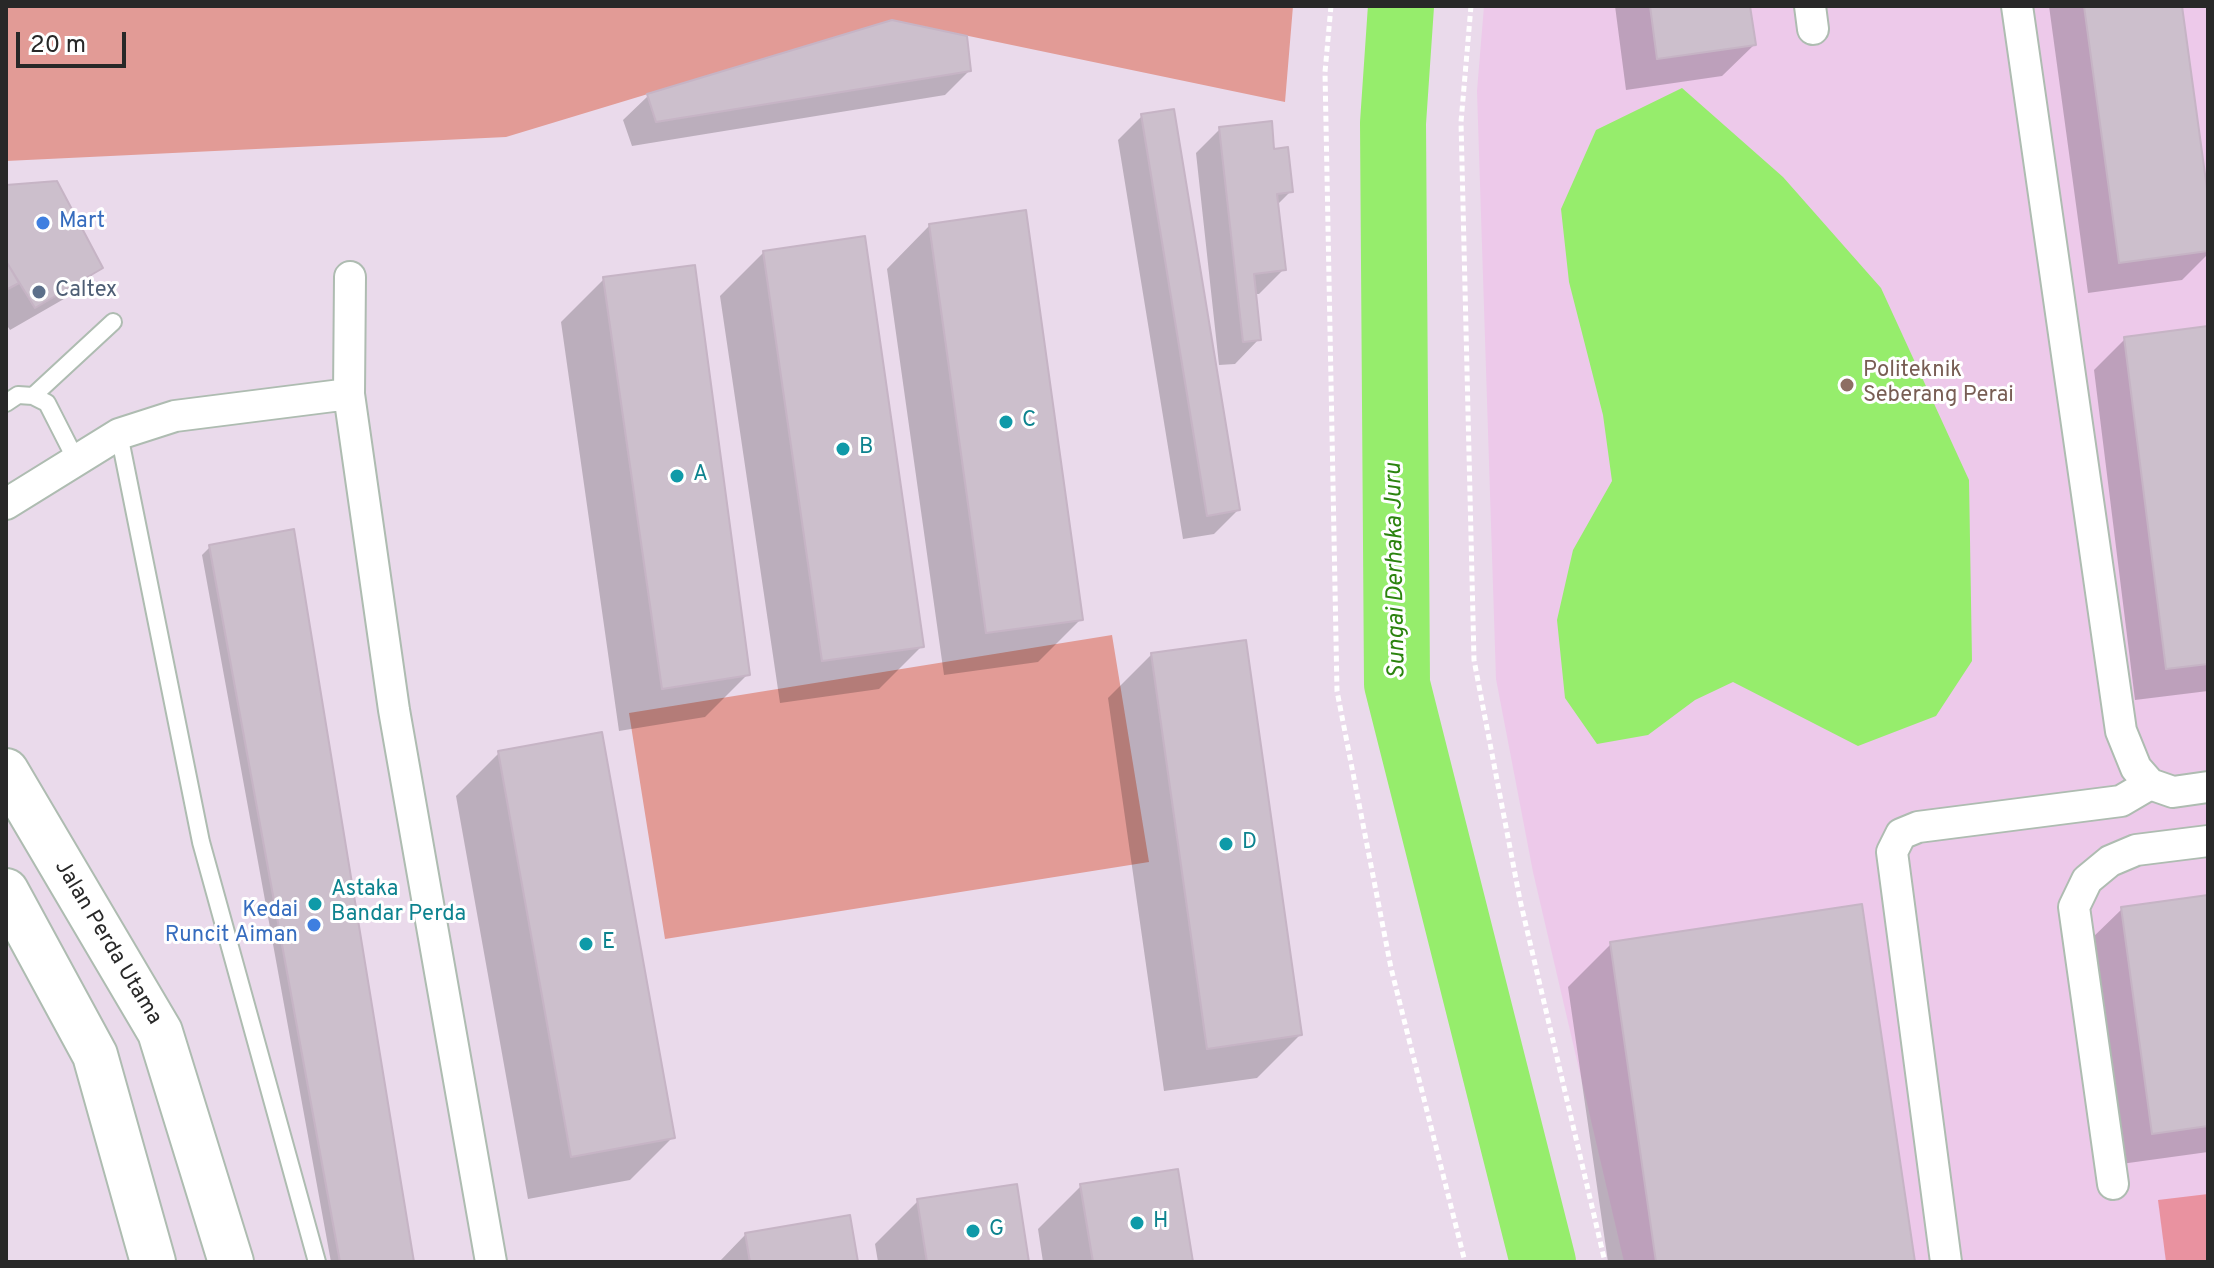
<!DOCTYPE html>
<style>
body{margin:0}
#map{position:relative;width:2214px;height:1268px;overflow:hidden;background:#eadaeb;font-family:Overpass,sans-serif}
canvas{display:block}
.frame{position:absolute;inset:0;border:8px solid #282828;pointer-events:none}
.scale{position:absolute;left:16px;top:32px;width:110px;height:36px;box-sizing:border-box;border:4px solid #282828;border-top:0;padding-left:10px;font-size:24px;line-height:28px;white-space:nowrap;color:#282828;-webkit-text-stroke:6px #fff;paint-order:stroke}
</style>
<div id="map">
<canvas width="2214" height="1268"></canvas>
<div class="frame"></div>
<div class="scale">20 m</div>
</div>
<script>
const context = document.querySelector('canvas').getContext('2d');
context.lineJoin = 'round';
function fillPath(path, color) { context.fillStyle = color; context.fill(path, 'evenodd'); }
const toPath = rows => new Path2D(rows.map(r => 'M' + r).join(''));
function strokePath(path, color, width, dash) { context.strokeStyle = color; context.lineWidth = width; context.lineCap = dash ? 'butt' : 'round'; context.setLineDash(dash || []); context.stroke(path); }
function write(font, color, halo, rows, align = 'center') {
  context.font = font + ' Overpass,sans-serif'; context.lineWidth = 6; context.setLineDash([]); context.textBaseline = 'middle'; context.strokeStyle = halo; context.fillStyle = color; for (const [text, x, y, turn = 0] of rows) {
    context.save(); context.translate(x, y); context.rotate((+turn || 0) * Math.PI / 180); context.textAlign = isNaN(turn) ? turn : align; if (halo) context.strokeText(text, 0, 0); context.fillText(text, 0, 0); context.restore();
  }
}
fillPath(toPath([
 [1484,6,2208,6,2208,1262,1624,1262,1533,872,1496,679,1477,91]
]), '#edc9ea');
fillPath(toPath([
 [6,6,1293,6,1285,102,892,20,506,137,6,161],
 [1112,635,1149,862,665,939,629,713]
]), '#e29b96');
fillPath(toPath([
 [2208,1194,2208,1262,2166,1262,2158,1200]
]), '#e992a0');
fillPath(toPath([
 [1682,88,1783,177,1881,288,1969,480,1972,661,1936,716,1858,746,1733,682,1695,700,1648,735,1597,744,1565,698,1557,620,1573,550,1612,481,1603,415,1569,282,1561,209,1596,130]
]), '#96ed6c');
fillPath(toPath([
 [1615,6,1748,6,1754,45,1722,76,1626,90],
 [2049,6,2180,6,2208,211,2208,254,2182,280,2088,293],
 [969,71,945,95,632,146,623,120,648,96],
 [1142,116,1238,510,1214,534,1183,539,1118,140],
 [1220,129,1272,151,1291,191,1276,206,1284,269,1259,294,1254,294,1259,339,1235,364,1219,365,1196,153],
 [6,187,100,267,76,292,10,330,6,324],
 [930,225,1081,619,1038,662,944,675,887,269],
 [763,253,922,646,879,689,780,703,720,296],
 [604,279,748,674,705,717,619,731,561,322],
 [2208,328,2208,691,2135,700,2094,370,2125,339],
 [210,547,412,1262,331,1262,202,555],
 [1151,655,1300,1035,1257,1078,1164,1091,1108,698],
 [499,753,673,1137,630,1180,528,1199,456,796],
 [2208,897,2208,1152,2121,1164,2090,940,2122,909],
 [1611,944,1913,1262,1608,1262,1568,987],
 [1081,1186,1191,1262,1043,1262,1038,1229],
 [918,1201,1027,1262,878,1262,875,1244],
 [746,1234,856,1262,719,1262]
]), '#0003');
strokePath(toPath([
 [1401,6,1393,123,1397,684,1543,1262]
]), '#96ed6c', 66);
const building = toPath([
 [1650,6,1750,6,1756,45,1657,59,1650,6],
 [2084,6,2182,6,2208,196,2208,251,2119,263,2084,6],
 [892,20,967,36,971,71,656,122,647,94,892,20],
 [1174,109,1240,510,1207,516,1141,114,1174,109],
 [1272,121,1274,149,1288,147,1293,192,1277,194,1286,270,1254,274,1261,340,1243,342,1219,127,1272,121],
 [57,181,103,268,35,308,6,261,6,185,57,181],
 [1026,210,1083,620,986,633,929,224,1026,210],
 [865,236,924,647,822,661,763,251,865,236],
 [6,261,19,283,6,290,6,261],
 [695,265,750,675,662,689,603,277,695,265],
 [2208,326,2208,664,2166,669,2124,337,2208,326],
 [294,529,414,1262,340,1262,209,545,294,529],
 [1246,640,1302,1035,1207,1049,1151,653,1246,640],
 [602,732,675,1138,571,1157,498,751,602,732],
 [2208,895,2208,1126,2152,1134,2121,907,2208,895],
 [1862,904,1915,1262,1656,1262,1610,942,1862,904],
 [1178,1169,1193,1262,1093,1262,1080,1184,1178,1169],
 [1017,1184,1029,1262,927,1262,917,1199,1017,1184],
 [850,1215,858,1262,750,1262,745,1233,850,1215]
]);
fillPath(building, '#ccbfcc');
strokePath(building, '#c6b4c5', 2);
const lane = toPath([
 [33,396,113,322],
 [6,403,18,395,33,396,47,403,75,458],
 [119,434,201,842,317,1262]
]);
const street = toPath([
 [1810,6,1813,29],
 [2017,6,2121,731,2136,768,2150,784,2173,792,2208,787],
 [350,277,349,394,394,710,491,1262],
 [6,504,119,434,175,416,349,394],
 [2113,1184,2074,907,2087,880,2110,861,2136,850,2208,841],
 [1946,1262,1892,852,1901,834,1918,827,2121,801,2150,784]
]);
const secondary = toPath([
 [6,771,160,1032,231,1262],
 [6,891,95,1055,153,1262]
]);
strokePath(lane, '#aebcb1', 20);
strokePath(street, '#aebcb1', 34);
strokePath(secondary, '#aebcb1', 48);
strokePath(toPath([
 [1331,6,1325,72,1337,691,1391,968,1465,1262],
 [1471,6,1461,122,1474,660,1520,900,1605,1262]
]), '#fff', 5, [6, 4]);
strokePath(lane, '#fff', 16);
strokePath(street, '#fff', 30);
strokePath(secondary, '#fff', 44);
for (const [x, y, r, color] of [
 [43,223,8,"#3f7fe0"],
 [39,292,8,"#5c6f8a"],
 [1847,385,8,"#8d6e63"],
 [1006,422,8,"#0f9aa8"],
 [843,449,8,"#0f9aa8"],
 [677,476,8,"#0f9aa8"],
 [1226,844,8,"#0f9aa8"],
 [315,904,8,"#0f9aa8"],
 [314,925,8,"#3f7fe0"],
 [586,944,8,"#0f9aa8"],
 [1137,1223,8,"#0f9aa8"],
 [973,1231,8,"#0f9aa8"]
]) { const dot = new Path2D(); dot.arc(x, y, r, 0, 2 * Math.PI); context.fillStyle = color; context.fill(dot); strokePath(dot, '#fff', 3); }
write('22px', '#366cbe', '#fff', [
 ["Mart",59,223],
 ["Kedai",298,912,"right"],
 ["Runcit Aiman",298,937,"right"]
], 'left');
write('22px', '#4e5e75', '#fff', [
 ["Caltex",55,292]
], 'left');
write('22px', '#785e54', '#fff', [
 ["Politeknik",1863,372],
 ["Seberang Perai",1863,397]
], 'left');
write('22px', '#0d838f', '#fff', [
 ["C",1022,422],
 ["B",859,449],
 ["A",693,476],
 ["D",1242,844],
 ["Astaka",331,891],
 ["Bandar Perda",331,916],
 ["E",602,944],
 ["H",1153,1223],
 ["G",989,1231]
], 'left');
write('22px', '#282828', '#fff', [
 ["Jalan Perda Utama",107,943,59]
]);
write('italic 24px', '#2b830e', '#fff', [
 ["Sungai Derhaka Juru",1397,571,-91]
]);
</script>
